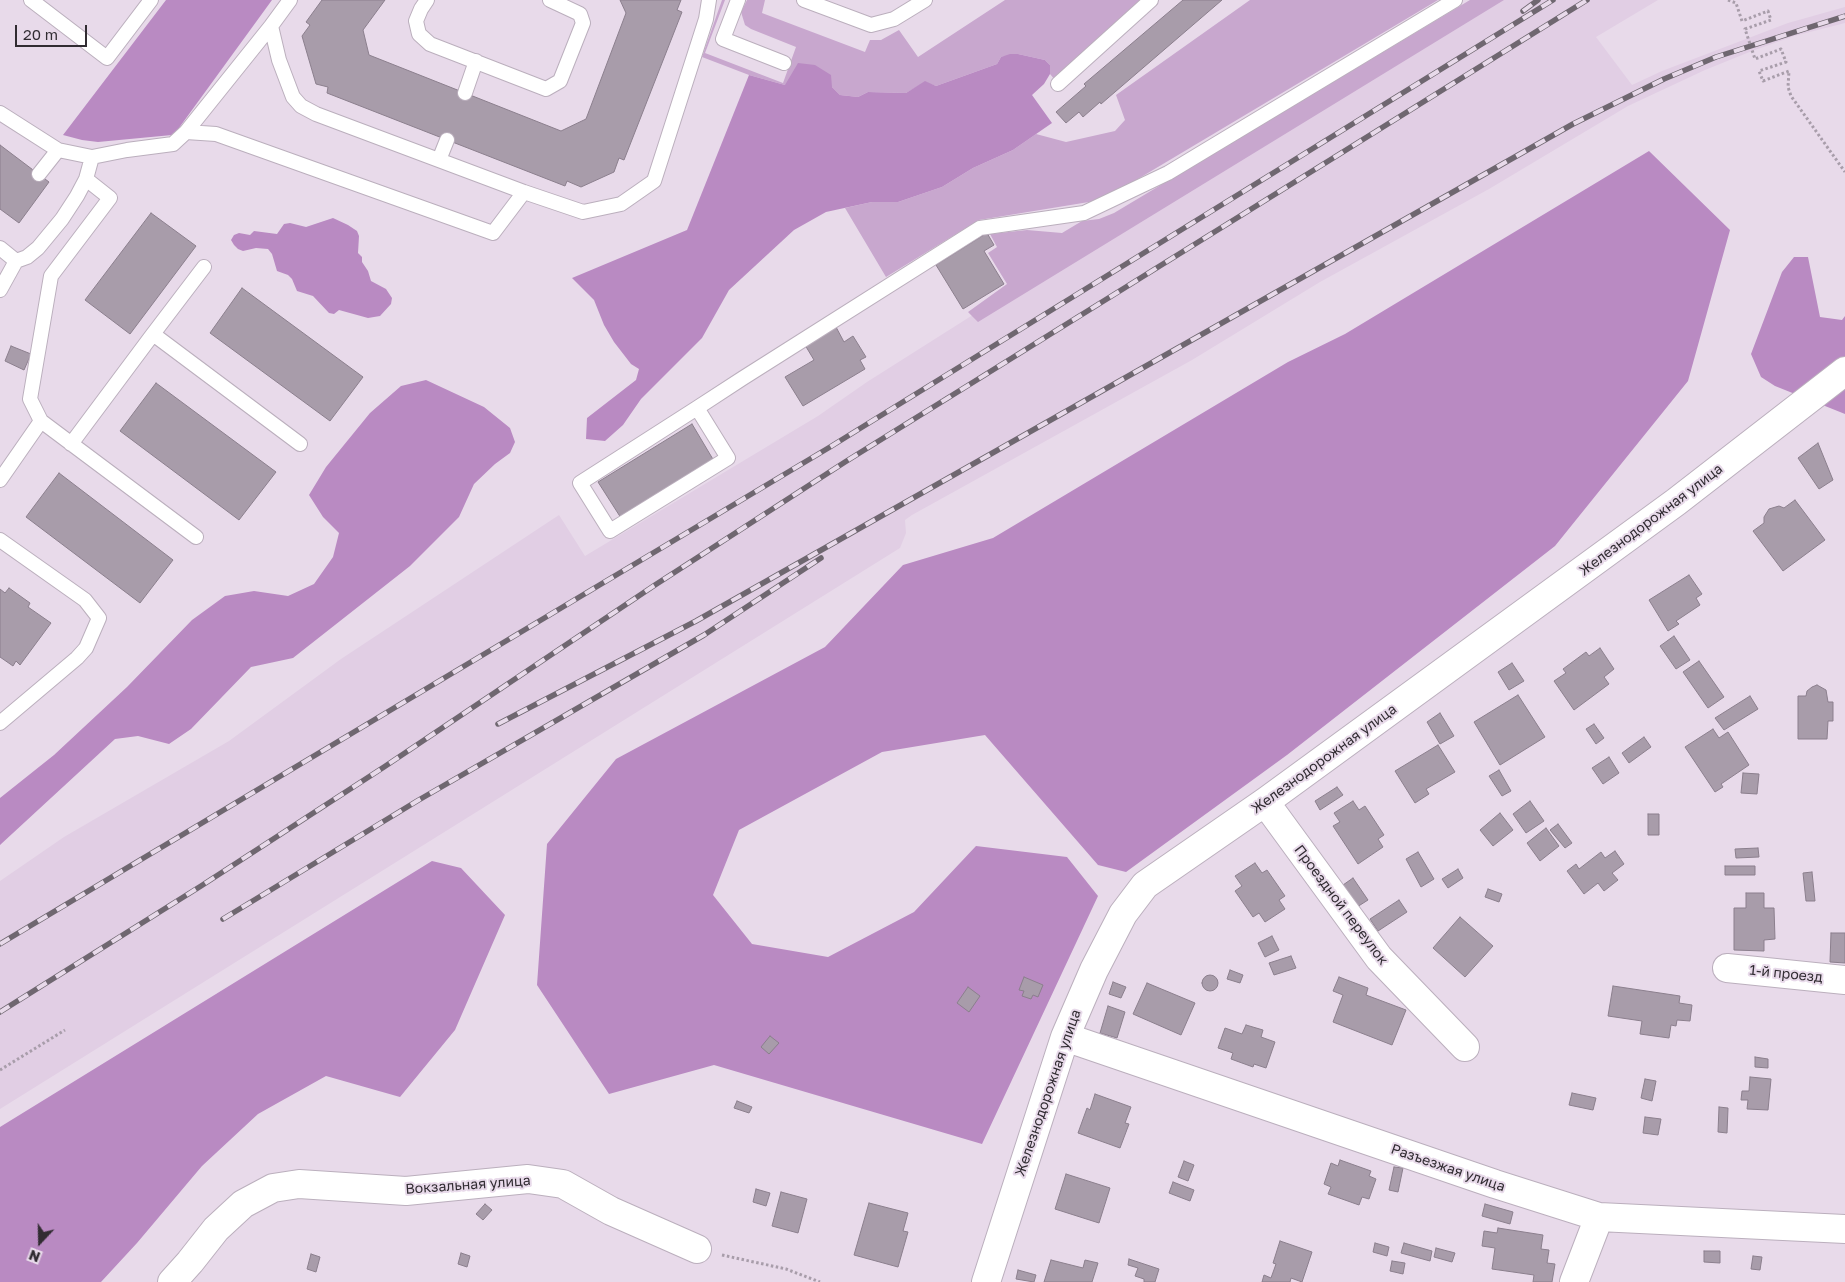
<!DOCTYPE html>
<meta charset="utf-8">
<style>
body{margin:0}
#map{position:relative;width:1845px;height:1282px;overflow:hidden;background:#e8daea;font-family:"Golos Text",sans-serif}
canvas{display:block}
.north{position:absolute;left:15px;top:1217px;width:50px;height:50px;-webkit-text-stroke:4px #e8daea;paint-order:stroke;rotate:201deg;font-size:14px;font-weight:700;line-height:20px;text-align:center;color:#312c32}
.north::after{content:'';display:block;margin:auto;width:18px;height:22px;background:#312c32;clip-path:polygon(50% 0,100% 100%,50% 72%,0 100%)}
.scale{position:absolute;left:15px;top:25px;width:72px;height:22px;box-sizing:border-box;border:2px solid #312c32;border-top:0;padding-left:6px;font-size:15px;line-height:18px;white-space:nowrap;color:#312c32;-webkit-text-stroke:4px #e8daea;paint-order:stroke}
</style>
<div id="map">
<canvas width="1845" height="1282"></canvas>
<div class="north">N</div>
<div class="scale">20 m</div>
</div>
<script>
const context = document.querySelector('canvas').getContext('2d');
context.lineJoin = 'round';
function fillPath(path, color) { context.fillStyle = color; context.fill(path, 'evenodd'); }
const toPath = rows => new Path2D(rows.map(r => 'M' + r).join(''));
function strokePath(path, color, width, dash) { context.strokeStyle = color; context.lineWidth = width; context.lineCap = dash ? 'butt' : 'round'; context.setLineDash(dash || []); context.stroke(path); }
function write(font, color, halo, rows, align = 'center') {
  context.font = font + ' "Golos Text",sans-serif'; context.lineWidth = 4; context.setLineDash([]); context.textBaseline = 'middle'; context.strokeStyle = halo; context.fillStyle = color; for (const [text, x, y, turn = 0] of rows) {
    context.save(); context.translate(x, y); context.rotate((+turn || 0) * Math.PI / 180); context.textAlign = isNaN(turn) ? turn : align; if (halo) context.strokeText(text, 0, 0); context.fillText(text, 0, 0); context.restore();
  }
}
fillPath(toPath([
 [1470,0,1658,0,1596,37,1632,85,1662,71,1788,23,1845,7,1845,23,1794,36,1752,51,1705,70,1628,106,1489,189,1320,282,1192,360,912,515,905,520,906,533,900,548,0,1109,0,881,64,837,229,741,341,659,559,515,585,556,818,416,867,382]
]), '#e1cee4');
fillPath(toPath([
 [722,0,725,0,705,53,783,83,796,47,751,29,745,25,741,12,747,0,765,0,762,13,865,52,870,40,881,40,899,30,918,57,1005,0,1146,0,1055,80,1050,74,1050,65,1045,60,1018,54,1001,57,997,64,936,86,925,82,906,93,868,92,858,97,840,95,832,87,785,85,749,75,702,57],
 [1250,0,1438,0,1111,195,1095,201,979,220,886,277,845,208,872,202,898,202,942,187,973,168,1013,150,1036,134,1066,142,1115,131,1125,120,1116,95],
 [1470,0,1504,0,978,322,968,312,1007,284,988,253,997,247,990,234,1027,230,1062,233,1082,221,1099,219,1114,213]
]), '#c8a7ce');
fillPath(toPath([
 [166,0,272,0,176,132,172,135,98,142,82,140,63,135],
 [1010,54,1018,54,1045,60,1050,65,1050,74,1044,84,1032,95,1052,123,1013,150,973,168,942,187,898,202,872,202,826,212,794,230,729,290,702,338,641,399,623,425,605,441,586,439,587,418,636,380,639,369,631,364,614,342,604,325,594,300,572,278,687,230,749,75,785,85,798,63,815,65,831,75,832,87,840,95,858,97,868,92,906,93,925,81,936,86,997,64,1001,57],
 [1649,151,1730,230,1688,381,1555,546,1287,755,1126,872,1098,865,985,735,882,752,739,830,713,895,752,944,828,957,914,912,976,846,1067,857,1098,896,982,1144,714,1065,609,1094,537,985,547,844,616,759,825,647,903,565,993,538,1288,362,1345,334],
 [333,218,348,225,357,231,359,236,358,253,362,257,362,262,368,271,371,281,386,289,392,298,391,304,380,316,368,318,339,310,334,314,329,313,313,296,297,291,292,279,288,275,277,271,272,254,268,249,256,248,243,251,238,249,234,245,231,240,234,235,239,233,250,235,254,231,277,234,284,224,290,223,306,227],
 [1794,257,1808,257,1820,317,1842,320,1845,316,1845,414,1775,386,1761,377,1751,354,1782,272],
 [426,380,484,407,510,428,515,442,510,453,495,464,474,484,459,517,410,566,293,658,251,667,191,729,169,744,138,736,115,739,0,845,0,798,54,755,127,687,192,620,225,596,254,591,288,596,314,584,333,557,339,533,323,517,309,495,326,467,370,413,401,386],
 [432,861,461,868,505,915,455,1030,400,1097,326,1076,258,1114,202,1166,137,1243,101,1282,0,1282,0,1127]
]), '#b98ac2');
const building = toPath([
 [322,0,385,0,363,30,369,55,561,131,586,119,626,13,620,0,681,0,677,10,682,12,624,160,619,158,614,172,581,187,567,181,565,186,327,93,328,87,316,84,302,36,310,25,306,22,322,0],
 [1183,0,1222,0,1101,104,1100,102,1083,117,1079,112,1066,123,1056,112,1086,86,1084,84,1183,0],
 [0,145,49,182,19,223,0,209,0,145],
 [151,213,196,246,130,334,85,300,151,213],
 [987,233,994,245,984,251,1004,284,963,309,936,265,987,233],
 [242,288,363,377,330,421,210,333,242,288],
 [836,327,844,342,853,336,866,357,860,360,865,369,803,406,785,377,814,360,805,345,836,327],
 [11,346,31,354,24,370,5,361,11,346],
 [156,383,276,472,239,520,120,431,156,383],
 [692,424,714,461,621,518,598,482,692,424],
 [1818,443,1833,480,1819,489,1798,458,1818,443],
 [59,473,173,560,140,603,26,517,59,473],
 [1795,500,1825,540,1783,571,1753,531,1764,523,1764,517,1769,509,1779,506,1784,508,1795,500],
 [1689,575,1702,594,1696,598,1700,605,1676,621,1679,624,1668,631,1649,600,1689,575],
 [9,588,30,603,28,607,51,623,20,665,16,661,13,666,0,657,0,589,5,593,9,588],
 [1674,636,1690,660,1676,669,1660,646,1674,636],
 [1600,648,1614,669,1604,677,1609,684,1574,710,1554,681,1566,673,1563,669,1586,652,1589,656,1600,648],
 [1699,661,1724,697,1708,708,1683,672,1699,661],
 [1512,663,1524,681,1509,690,1498,672,1512,663],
 [1817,685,1826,690,1828,702,1833,702,1833,721,1828,721,1827,739,1798,739,1798,696,1806,696,1807,691,1812,687,1817,685],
 [1518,695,1545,737,1500,765,1474,722,1518,695],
 [1750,696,1758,709,1724,730,1715,718,1750,696],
 [1440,713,1454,736,1440,744,1427,722,1440,713],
 [1594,724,1604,738,1596,744,1586,729,1594,724],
 [1713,729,1719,738,1728,732,1749,765,1721,784,1723,787,1715,792,1685,747,1713,729],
 [1644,737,1651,747,1629,763,1622,753,1644,737],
 [1438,745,1455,772,1426,789,1429,794,1415,803,1395,771,1438,745],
 [1609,757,1619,773,1603,784,1592,768,1609,757],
 [1499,770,1511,791,1502,796,1489,776,1499,770],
 [1743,773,1759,774,1757,794,1741,793,1743,773],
 [1337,787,1343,795,1320,810,1315,801,1337,787],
 [1353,801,1359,810,1365,806,1384,835,1378,839,1383,847,1358,864,1333,826,1340,822,1334,813,1353,801],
 [1530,801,1544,821,1526,833,1513,814,1530,801],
 [1500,813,1513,830,1493,846,1480,830,1500,813],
 [1648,814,1659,814,1659,835,1648,835,1648,814],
 [1558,824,1572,843,1565,848,1550,830,1558,824],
 [1546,828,1559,846,1540,861,1527,843,1546,828],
 [1758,848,1759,857,1736,858,1735,849,1758,848],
 [1615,851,1624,864,1612,873,1618,880,1604,891,1598,883,1584,894,1567,871,1576,864,1579,869,1601,852,1605,858,1615,851],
 [1418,852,1434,879,1421,887,1406,859,1418,852],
 [1255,863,1262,873,1267,870,1285,896,1279,900,1285,909,1265,922,1259,913,1253,917,1235,891,1242,886,1235,876,1255,863],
 [1725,866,1755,866,1755,875,1725,875,1725,866],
 [1458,869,1463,878,1448,888,1442,879,1458,869],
 [1812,872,1815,901,1806,901,1803,873,1812,872],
 [1353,878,1368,900,1357,907,1343,885,1353,878],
 [1488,889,1502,894,1499,902,1485,897,1488,889],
 [1746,893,1764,893,1764,908,1774,908,1775,939,1764,940,1764,951,1734,950,1734,908,1746,908,1746,893],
 [1399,900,1407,912,1378,931,1370,919,1399,900],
 [1460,917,1493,946,1465,977,1433,948,1460,917],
 [1831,933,1845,933,1845,963,1830,962,1831,933],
 [1272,936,1279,950,1265,957,1258,943,1272,936],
 [1291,956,1296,968,1274,975,1269,963,1291,956],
 [1230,970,1243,975,1240,983,1227,979,1230,970],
 '1202 983a8 8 0 1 1 16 0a8 8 0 1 1-16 0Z',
 [1024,977,1043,985,1038,997,1033,995,1031,999,1022,996,1024,991,1019,990,1024,977],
 [1339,977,1368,988,1366,995,1406,1010,1392,1045,1333,1022,1343,995,1333,991,1339,977],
 [1113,982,1126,987,1121,998,1109,994,1113,982],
 [1147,983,1195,1003,1181,1035,1133,1014,1147,983],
 [1613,986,1680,996,1679,1003,1692,1005,1690,1021,1677,1020,1676,1026,1671,1025,1669,1038,1640,1034,1642,1021,1608,1016,1613,986],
 [968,987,980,996,969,1012,957,1003,968,987],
 [1108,1006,1125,1012,1117,1038,1100,1033,1108,1006],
 [1246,1025,1263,1030,1261,1037,1275,1042,1266,1068,1254,1064,1253,1067,1231,1059,1233,1053,1218,1048,1225,1028,1242,1034,1246,1025],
 [770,1036,779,1043,769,1054,761,1047,770,1036],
 [1755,1057,1768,1059,1768,1068,1755,1067,1755,1057],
 [1750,1077,1771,1079,1768,1110,1747,1109,1748,1100,1741,1100,1742,1091,1749,1091,1750,1077],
 [1645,1079,1656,1081,1652,1101,1641,1098,1645,1079],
 [1572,1093,1596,1098,1593,1110,1569,1105,1572,1093],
 [1095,1094,1131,1107,1125,1123,1129,1124,1120,1148,1078,1133,1087,1108,1090,1110,1095,1094],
 [737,1101,752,1107,749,1113,734,1108,737,1101],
 [1719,1107,1728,1108,1727,1133,1718,1132,1719,1107],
 [1645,1117,1661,1119,1658,1135,1643,1133,1645,1117],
 [1340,1160,1371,1171,1369,1176,1376,1179,1369,1199,1362,1197,1359,1205,1328,1194,1331,1187,1324,1184,1331,1163,1338,1166,1340,1160],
 [1184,1161,1194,1165,1188,1181,1178,1177,1184,1161],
 [1394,1167,1403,1168,1398,1192,1389,1190,1394,1167],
 [1066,1174,1110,1188,1099,1223,1055,1209,1066,1174],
 [1173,1182,1194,1190,1190,1201,1169,1193,1173,1182],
 [756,1189,770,1193,766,1206,753,1202,756,1189],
 [781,1192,807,1199,798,1233,772,1226,781,1192],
 [869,1203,908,1213,903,1231,908,1232,898,1267,854,1255,869,1203],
 [485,1204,492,1210,483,1220,476,1214,485,1204],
 [1485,1204,1513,1212,1510,1224,1482,1216,1485,1204],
 [1498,1228,1543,1235,1541,1249,1549,1250,1547,1263,1555,1264,1552,1282,1533,1282,1534,1275,1492,1269,1495,1248,1482,1246,1484,1231,1497,1233,1498,1228],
 [1280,1241,1312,1252,1302,1282,1291,1278,1290,1282,1262,1282,1264,1275,1271,1278,1276,1264,1273,1263,1280,1241],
 [1375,1243,1389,1247,1387,1256,1373,1252,1375,1243],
 [1404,1243,1432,1251,1430,1261,1401,1253,1404,1243],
 [1436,1248,1455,1253,1452,1262,1434,1257,1436,1248],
 [1704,1251,1720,1251,1720,1263,1704,1262,1704,1251],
 [461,1253,470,1256,467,1267,458,1264,461,1253],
 [311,1254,320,1257,316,1272,307,1269,311,1254],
 [1753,1256,1762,1257,1760,1270,1751,1269,1753,1256],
 [1129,1259,1159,1269,1155,1282,1144,1282,1144,1279,1135,1276,1138,1268,1128,1265,1129,1259],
 [1051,1260,1083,1268,1085,1260,1098,1263,1092,1282,1044,1282,1051,1260],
 [1392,1261,1405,1263,1403,1274,1390,1271,1392,1261],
 [1018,1270,1036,1275,1034,1282,1016,1279,1018,1270]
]);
fillPath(building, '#a89caa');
strokePath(building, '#8b7f8d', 1);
const lane = toPath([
 [31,0,107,58,151,0],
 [427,0,421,9,416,21,419,34,430,44,546,89,560,81,583,23,580,14,550,0],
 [738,0,723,39,784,63],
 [804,0,871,25,894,19,925,0],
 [271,26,279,60,293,97,301,106,316,114,524,192,583,212,621,204,654,181,706,19,709,0],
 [1058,84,1151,0],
 [465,93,476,61],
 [0,113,58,150,92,157,127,150,173,144,186,132,216,134,493,233,524,192],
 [186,132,271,26,290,0],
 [439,160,447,140],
 [39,174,58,150],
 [0,248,16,261],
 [0,290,16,261,27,257,38,248,62,219,77,196,86,179,92,157],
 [153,334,204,267],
 [697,408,728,458,610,531,580,483,697,408,743,378,980,228,1084,213,1168,173,1455,0],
 [41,421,196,537],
 [71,444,153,334,300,444],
 [0,480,41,421,30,399,51,276,110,198,86,179],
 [0,540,85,600,99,618,86,648,77,658,0,723]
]);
const street = toPath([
 [1265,802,1379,958,1465,1047],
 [1727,968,1845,980],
 [1065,1037,1495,1184,1599,1217,1845,1229],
 [172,1282,190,1262,216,1229,243,1204,273,1188,299,1184,406,1191,528,1179,563,1184,611,1211,697,1249],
 [986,1282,1065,1037,1094,970,1123,914,1145,885,1265,802,1676,502,1845,371],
 [1574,1282,1599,1217]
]);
strokePath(lane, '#bbafbd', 16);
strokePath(street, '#bbafbd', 30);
strokePath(toPath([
 [1728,0,1736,3,1742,21,1768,11,1771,20,1745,29,1755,59,1781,49,1786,62,1759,71,1763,81,1789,71,1788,87,1791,96,1845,172],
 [0,1070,65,1030],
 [722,1255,786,1269,820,1282]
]), '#a89daa', 3, [2.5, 2.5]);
strokePath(lane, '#fff', 14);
strokePath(street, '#fff', 28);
const rail = toPath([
 [1523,11,1538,0],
 [498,724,696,621,1573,124,1664,79,1716,57,1845,16],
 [223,919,417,801,704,635,821,558],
 [0,944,830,447,1553,0],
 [0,1012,201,886,384,767,655,585,845,462,1587,0]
]);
strokePath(rail, '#6f6770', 5.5);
strokePath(rail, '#e8daea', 4, [11]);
write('14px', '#312c32', '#e8daea', [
 ["Железнодорожная улица",1651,520,-37],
 ["Железнодорожная улица",1324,759,-36],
 ["Проездной переулок",1341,905,53],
 ["1-й проезд",1786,974,6],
 ["Железнодорожная улица",1048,1093,-71],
 ["Разъезжая улица",1448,1168,19],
 ["Вокзальная улица",468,1185,-4]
]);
</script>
